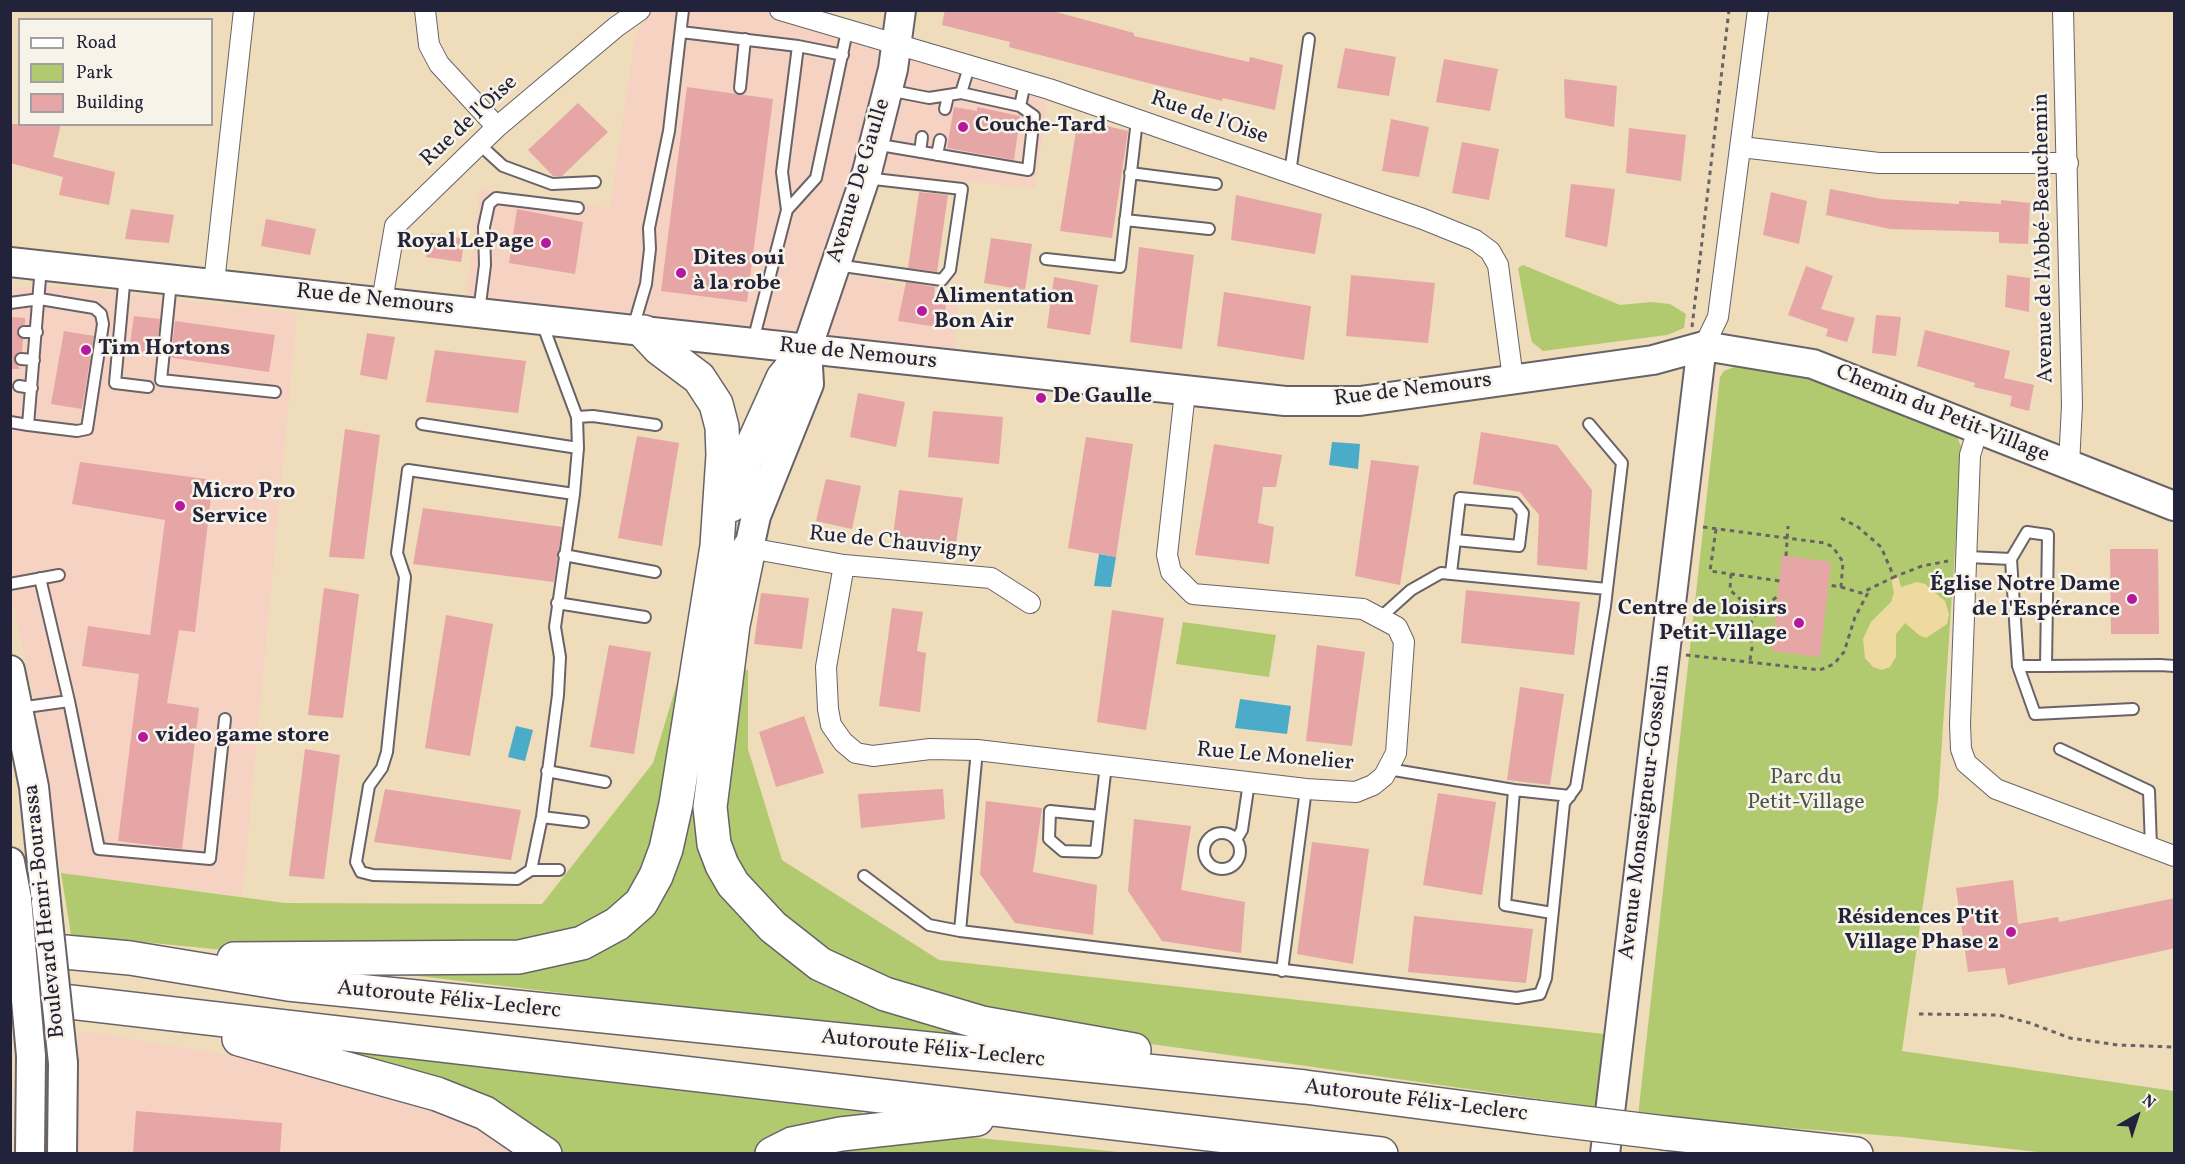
<!DOCTYPE html>
<meta charset="utf-8">
<style>
body{margin:0}
#map{position:relative;width:2185px;height:1164px;overflow:hidden;background:#eedcba;font-family:Vollkorn,serif}
canvas{display:block}
.frame{position:absolute;inset:0;border:12px solid #22223b;pointer-events:none}
.legend{position:absolute;left:18px;top:18px;width:195px;height:108px;box-sizing:border-box;background:#f7f3e8;border:2px solid #a29fa3;margin:0;padding:8px 10px;list-style:none;font-size:18px;color:#22223b}
.legend li{display:flex;align-items:center;gap:12px;height:30px}
.legend b{width:30px;border:2px solid #a29fa3}
.north{position:absolute;left:2107px;top:1086px;width:60px;height:60px;-webkit-text-stroke:4px #f7f3e8;paint-order:stroke;rotate:39deg;font-size:16px;font-weight:700;line-height:24px;text-align:center;color:#22223b}
.north::after{content:'';display:block;margin:auto;width:21px;height:27px;background:#22223b;clip-path:polygon(50% 0,100% 100%,50% 72%,0 100%)}
</style>
<div id="map">
<canvas width="2185" height="1164"></canvas>
<div class="frame"></div>
<ul class="legend">
<li><b style="height:8px;background:#fff"></b>Road</li>
<li><b style="height:16px;background:#b2ca6f"></b>Park</li>
<li><b style="height:16px;background:#e6a6a5"></b>Building</li>
</ul>
<div class="north">N</div>
</div>
<script>
const context = document.querySelector('canvas').getContext('2d');
context.lineJoin = 'round';
function fillPath(path, color) { context.fillStyle = color; context.fill(path, 'evenodd'); }
const toPath = rows => new Path2D(rows.map(r => 'M' + r).join(''));
function strokePath(path, color, width, dash) { context.strokeStyle = color; context.lineWidth = width; context.lineCap = dash ? 'butt' : 'round'; context.setLineDash(dash || []); context.stroke(path); }
function write(font, color, halo, rows, align = 'center') {
  context.font = font + ' Vollkorn,serif'; context.lineWidth = 5; context.setLineDash([]); context.textBaseline = 'middle'; context.strokeStyle = halo; context.fillStyle = color; for (const [text, x, y, turn = 0] of rows) {
    context.save(); context.translate(x, y); context.rotate((+turn || 0) * Math.PI / 180); context.textAlign = isNaN(turn) ? turn : align; if (halo) context.strokeText(text, 0, 0); context.fillText(text, 0, 0); context.restore();
  }
}
fillPath(toPath([
 [649,11,780,11,1049,89,1035,188,867,172,834,271,959,298,954,365,464,311,480,189,610,208,635,38],
 [10,287,67,287,297,313,242,896,61,873,36,706,11,594],
 [79,1031,352,1075,449,1103,533,1154,70,1154]
]), '#f6d2c3');
fillPath(toPath([
 [1523,265,1620,305,1651,302,1670,304,1686,314,1684,328,1667,335,1543,351,1532,342,1530,334,1518,268],
 [1737,366,1816,378,1955,432,1962,449,1938,800,1902,1051,2174,1091,2174,1153,2047,1153,1903,1137,1638,1116,1720,377,1724,371],
 [1183,622,1276,635,1269,677,1176,664],
 [685,656,663,837,616,917,546,947,265,954,71,935,61,873,285,903,542,904,653,763],
 [733,669,748,670,748,749,782,860,939,960,1604,1034,1595,1107,1116,1039,924,993,829,956,749,888,723,827],
 [684,808,697,809,744,913,965,1026,960,1040,401,974,598,947],
 [335,1050,862,1112,862,1121,759,1153,561,1153],
 [899,1132,979,1138,1129,1153,789,1154]
]), '#b2ca6f');
fillPath(toPath([
 [1898,576,1901,587,1917,582,1925,584,1945,601,1949,614,1947,624,1926,638,1919,635,1905,623,1896,634,1896,657,1890,667,1882,670,1873,667,1865,658,1863,639,1871,622,1891,602,1894,593,1891,578]
]), '#eeda9e');
fillPath(toPath([
 [1332,442,1360,444,1358,469,1329,465],
 [1099,554,1116,557,1111,587,1094,586],
 [1240,699,1291,706,1287,734,1235,728],
 [516,726,533,730,525,761,508,757]
]), '#4aacc9');
fillPath(toPath([
 [945,10,1049,10,1134,33,1134,36,1249,62,1250,57,1283,65,1275,110,1223,98,1222,101,1144,82,1009,47,1010,42,942,25],
 [1345,48,1396,57,1389,96,1337,88],
 [1444,59,1498,69,1490,111,1436,102],
 [1564,79,1617,86,1614,127,1565,118],
 [687,87,773,99,747,302,661,291],
 [578,103,608,132,562,176,553,176,528,150],
 [954,107,977,111,977,107,1020,116,1014,160,947,148],
 [1078,119,1128,131,1112,238,1060,231],
 [1391,119,1429,127,1419,177,1382,171],
 [10,124,61,124,53,157,115,172,109,205,59,195,63,177,10,163],
 [1629,128,1686,135,1681,181,1626,173],
 [1462,142,1499,149,1489,200,1452,193],
 [1571,184,1615,189,1607,247,1565,237],
 [1830,189,1882,199,1959,204,1959,201,2001,204,2001,200,2030,203,2028,244,1999,243,1999,232,1890,229,1826,215],
 [919,192,948,195,937,272,908,268],
 [1771,192,1807,201,1799,244,1763,235],
 [1236,195,1322,214,1315,254,1231,240],
 [131,209,174,215,169,243,125,239],
 [517,209,583,222,575,274,509,263],
 [266,219,316,229,310,255,261,246],
 [431,233,465,239,461,262,426,257],
 [991,238,1032,244,1025,290,984,283],
 [1139,247,1194,255,1182,349,1130,342],
 [1806,266,1833,276,1821,309,1855,318,1847,342,1826,336,1828,329,1788,315],
 [1351,275,1435,283,1428,343,1346,336],
 [2007,275,2030,278,2029,312,2005,307],
 [1054,277,1098,285,1090,335,1047,328],
 [906,282,935,287,934,299,946,301,944,328,898,321],
 [1224,292,1311,306,1304,360,1217,346],
 [1876,315,1901,317,1896,356,1872,353],
 [134,316,160,319,156,354,129,351],
 [10,317,25,318,25,324,20,326,17,331,23,339,22,352,14,358,20,369,10,369],
 [175,321,275,335,269,372,173,358,171,356],
 [1925,330,2010,351,2004,378,2034,385,2029,411,2010,406,2012,396,1974,387,1975,383,1917,366],
 [64,331,94,336,82,409,51,404],
 [367,333,395,337,387,380,360,375],
 [435,350,526,361,518,413,426,402],
 [858,393,905,402,896,447,850,437],
 [933,411,1003,417,999,464,928,457],
 [345,429,380,435,364,559,329,557],
 [1481,432,1557,445,1592,490,1587,570,1537,565,1539,515,1520,492,1473,484],
 [637,436,679,443,662,546,618,538],
 [1086,437,1133,444,1116,557,1068,548],
 [1214,444,1282,455,1276,487,1263,487,1258,523,1274,527,1269,564,1195,555],
 [1371,460,1419,466,1400,585,1355,576],
 [80,462,213,480,195,632,179,630,167,703,199,708,182,849,118,841,139,674,82,666,88,626,150,635,165,520,72,504],
 [826,479,861,486,852,529,816,521],
 [899,490,963,498,956,543,893,536],
 [423,508,562,527,554,582,413,564],
 [2110,549,2158,549,2159,634,2111,634],
 [1782,555,1831,562,1820,657,1772,651],
 [324,588,359,594,343,718,308,715],
 [1466,590,1580,602,1574,655,1461,643],
 [761,593,809,598,802,649,754,644],
 [892,608,923,612,917,651,926,653,920,712,879,706],
 [1112,610,1164,618,1146,730,1097,722],
 [446,615,493,624,470,756,425,748],
 [609,645,651,652,634,754,590,747],
 [1317,645,1365,652,1352,746,1306,741],
 [1520,687,1564,694,1550,785,1507,780],
 [804,716,824,773,776,787,759,732],
 [305,749,340,755,324,879,289,876],
 [385,789,521,810,511,860,374,842],
 [943,789,945,819,861,828,858,794],
 [1438,793,1496,802,1482,895,1423,885],
 [986,801,1042,808,1033,872,1097,885,1093,935,1015,923,980,874],
 [1134,819,1191,826,1181,890,1245,902,1241,953,1162,941,1128,891],
 [1312,842,1369,849,1353,964,1297,954],
 [2013,880,2018,924,2058,917,2059,922,2175,898,2175,948,2008,985,2005,968,1968,972,1956,888],
 [1414,916,1533,929,1526,983,1408,972],
 [136,1111,282,1123,280,1154,133,1154]
]), '#e6a6a5');
const lane = toPath([
 [681,32,798,46],
 [740,88,745,39],
 [888,90,929,98,961,93,1020,106],
 [961,93,969,67],
 [945,109,948,96],
 [479,144,503,166,552,184,595,182],
 [874,144,1028,170,1034,116,1020,106,1025,83],
 [920,152,922,137],
 [937,155,940,140],
 [1130,173,1216,184],
 [1290,173,1309,39],
 [787,210,782,172,798,46,843,55],
 [1125,220,1209,229],
 [1046,259,1120,267,1137,120],
 [836,265,942,280,950,270,962,189,865,178],
 [125,274,115,383,148,387],
 [171,282,161,380,275,392],
 [10,303,40,299,94,308,101,314,103,324,87,429,77,431,28,425],
 [479,312,485,265,484,227,489,204,496,198,578,208],
 [542,323,577,417,578,448,574,494,555,627,560,657,558,695,542,817,531,870,517,879,373,875,361,872,356,862,369,786,382,768,387,752,405,577,397,553,408,470,574,494],
 [633,328,646,284,650,249,649,228,669,131,683,10],
 [24,332,37,332],
 [753,341,787,210,816,178,847,31],
 [21,359,34,360],
 [19,386,32,388],
 [577,417,593,416,656,425],
 [10,422,28,425,41,266],
 [422,424,578,448],
 [564,555,655,572],
 [1968,557,2011,559],
 [1451,573,1460,498,1515,503,1523,513,1519,546,1455,540],
 [40,578,69,701],
 [10,584,59,575],
 [557,603,645,617],
 [1381,617,1411,590,1441,573,1607,589],
 [2018,666,2035,714,2133,709],
 [2046,666,2048,535,2027,532,2011,559,2018,666,2046,666,2160,665,2174,666],
 [19,708,69,701,99,849,210,859,225,719],
 [2060,749,2149,791,2151,847],
 [977,750,960,931,1517,998,1540,994,1546,978,1564,803,1576,787,1605,606,1622,463,1589,424],
 [1388,769,1514,790,1505,905,1552,913],
 [547,771,605,782],
 [1514,790,1570,796],
 [1100,816,1050,811,1049,839,1063,851,1096,852,1100,816,1106,765],
 [542,817,583,822],
 '1204 851a18 18 0 1 1 36 0a18 18 0 1 1-36 0Z',
 [1236,840,1242,830,1249,782],
 [531,870,559,870],
 [864,876,929,925,960,931],
 [1282,971,1306,789]
]);
const street = toPath([
 [425,10,429,45,439,64,497,127],
 [780,10,1049,89,1423,219,1475,240,1490,251,1498,265,1513,379],
 [2063,10,2072,405,2069,465],
 [1741,147,1879,163,2068,163],
 [214,283,244,10],
 [382,301,395,226,497,127,616,27,640,10],
 [1704,346,1718,317,1758,10],
 [1978,429,1970,455,1960,724,1961,749,1966,763,1996,789,2174,856],
 [749,548,844,565,991,578,1030,603],
 [844,565,826,667,828,709,831,725,843,742,856,753,873,756,930,749,977,750,1306,789,1356,792,1373,785,1384,776,1396,753,1404,642,1397,627,1363,609,1193,594,1171,572,1167,555,1185,392]
]);
const secondary = toPath([
 [10,262,1285,401,1360,401,1653,360,1704,346,1813,364,2174,506],
 [749,548,756,516,809,384,807,349,867,172,893,69,901,10],
 [10,670,34,787,46,902],
 [10,862,17,899],
 [30,1154,31,1056],
 [62,1154,63,1063],
 [1605,1154,1701,353,1704,346]
]);
const highway = toPath([
 [731,505,745,462,783,378,807,349],
 [749,548,733,625,710,807,714,844,722,865,733,884,773,927,820,964,885,994,982,1023,1134,1050],
 [10,947,130,958,288,984,1305,1087,1535,1117],
 [234,959,519,957,582,943,617,924,641,903,656,876,666,849,676,804,717,546,723,455,722,427,716,404,699,378,659,348,644,332],
 [10,995,1381,1154],
 [239,1039,437,1094,485,1113,545,1154],
 [1665,1133,1856,1154],
 [772,1154,792,1144,841,1134,977,1119]
]);
strokePath(lane, '#696367', 14);
strokePath(street, '#696367', 22);
strokePath(secondary, '#696367', 32);
strokePath(highway, '#696367', 36);
strokePath(toPath([
 [1692,327,1729,10],
 [1841,518,1858,527,1881,547,1894,577,1922,566,1948,561],
 [1703,527,1825,543,1833,547,1843,562,1841,587,1828,585],
 [1716,529,1710,571,1780,581],
 [1786,556,1788,526],
 [1731,574,1730,590,1756,613,1778,596],
 [1841,587,1861,593,1894,577],
 [1686,655,1820,670,1834,664,1844,652,1855,617,1869,591],
 [1750,660,1752,648,1749,627,1756,613],
 [1919,1014,1999,1015,2030,1023,2070,1038,2118,1045,2174,1047]
]), '#696367', 3, [4.5, 4.5]);
strokePath(lane, '#fff', 10);
strokePath(street, '#fff', 20);
strokePath(secondary, '#fff', 28);
strokePath(highway, '#fff', 33);
const secondaryBridge = toPath([
 [17,899,31,1056],
 [46,902,63,1063]
]);
const highwayBridge = toPath([
 [1535,1117,1665,1133]
]);
strokePath(secondaryBridge, '#696367', 32, []);
strokePath(highwayBridge, '#696367', 36, []);
strokePath(secondaryBridge, '#fff', 28);
strokePath(highwayBridge, '#fff', 33);
for (const [x, y, r, color] of [
 [963,127,6,"#b5179e"],
 [546,243,6,"#b5179e"],
 [681,273,6,"#b5179e"],
 [922,311,6,"#b5179e"],
 [86,350,6,"#b5179e"],
 [1041,398,6,"#b5179e"],
 [180,506,6,"#b5179e"],
 [2132,599,6,"#b5179e"],
 [1799,623,6,"#b5179e"],
 [143,737,6,"#b5179e"],
 [2011,932,6,"#b5179e"]
]) { const dot = new Path2D(); dot.arc(x, y, r, 0, 2 * Math.PI); context.fillStyle = color; context.fill(dot); strokePath(dot, '#f7f3e8', 2); }
write('22px', '#22223b', '#f7f3e8', [
 ["Rue de l'Oise",1209,119,19],
 ["Rue de l'Oise",470,122,-43],
 ["Avenue De Gaulle",860,181,-73],
 ["Avenue de l'Abbé-Beauchemin",2045,238,-91],
 ["Rue de Nemours",375,301,6],
 ["Rue de Nemours",858,355,6],
 ["Rue de Nemours",1413,391,-7],
 ["Chemin du Petit-Village",1942,415,22],
 ["Rue de Chauvigny",895,544,6],
 ["Rue Le Monelier",1275,758,5],
 ["Avenue Monseigneur-Gosselin",1646,812,-83],
 ["Boulevard Henri-Bourassa",46,911,-96],
 ["Autoroute Félix-Leclerc",449,1001,6],
 ["Autoroute Félix-Leclerc",933,1050,6],
 ["Autoroute Félix-Leclerc",1416,1102,7]
]);
write('bold 22px', '#22223b', '#f7f3e8', [
 ["Couche-Tard",975,127],
 ["Royal LePage",534,243,"right"],
 ["Dites oui",693,260],
 ["à la robe",693,285],
 ["Alimentation",934,298],
 ["Bon Air",934,323],
 ["Tim Hortons",98,350],
 ["De Gaulle",1053,398],
 ["Micro Pro",192,493],
 ["Service",192,518],
 ["Église Notre Dame",2120,586,"right"],
 ["de l'Espérance",2120,611,"right"],
 ["Centre de loisirs",1787,610,"right"],
 ["Petit-Village",1787,635,"right"],
 ["video game store",155,737],
 ["Résidences P'tit",1999,919,"right"],
 ["Village Phase 2",1999,944,"right"]
], 'left');
write('22px', '#4d544b', '#f7f3e8', [
 ["Parc du",1806,779],
 ["Petit-Village",1806,804]
]);
</script>
